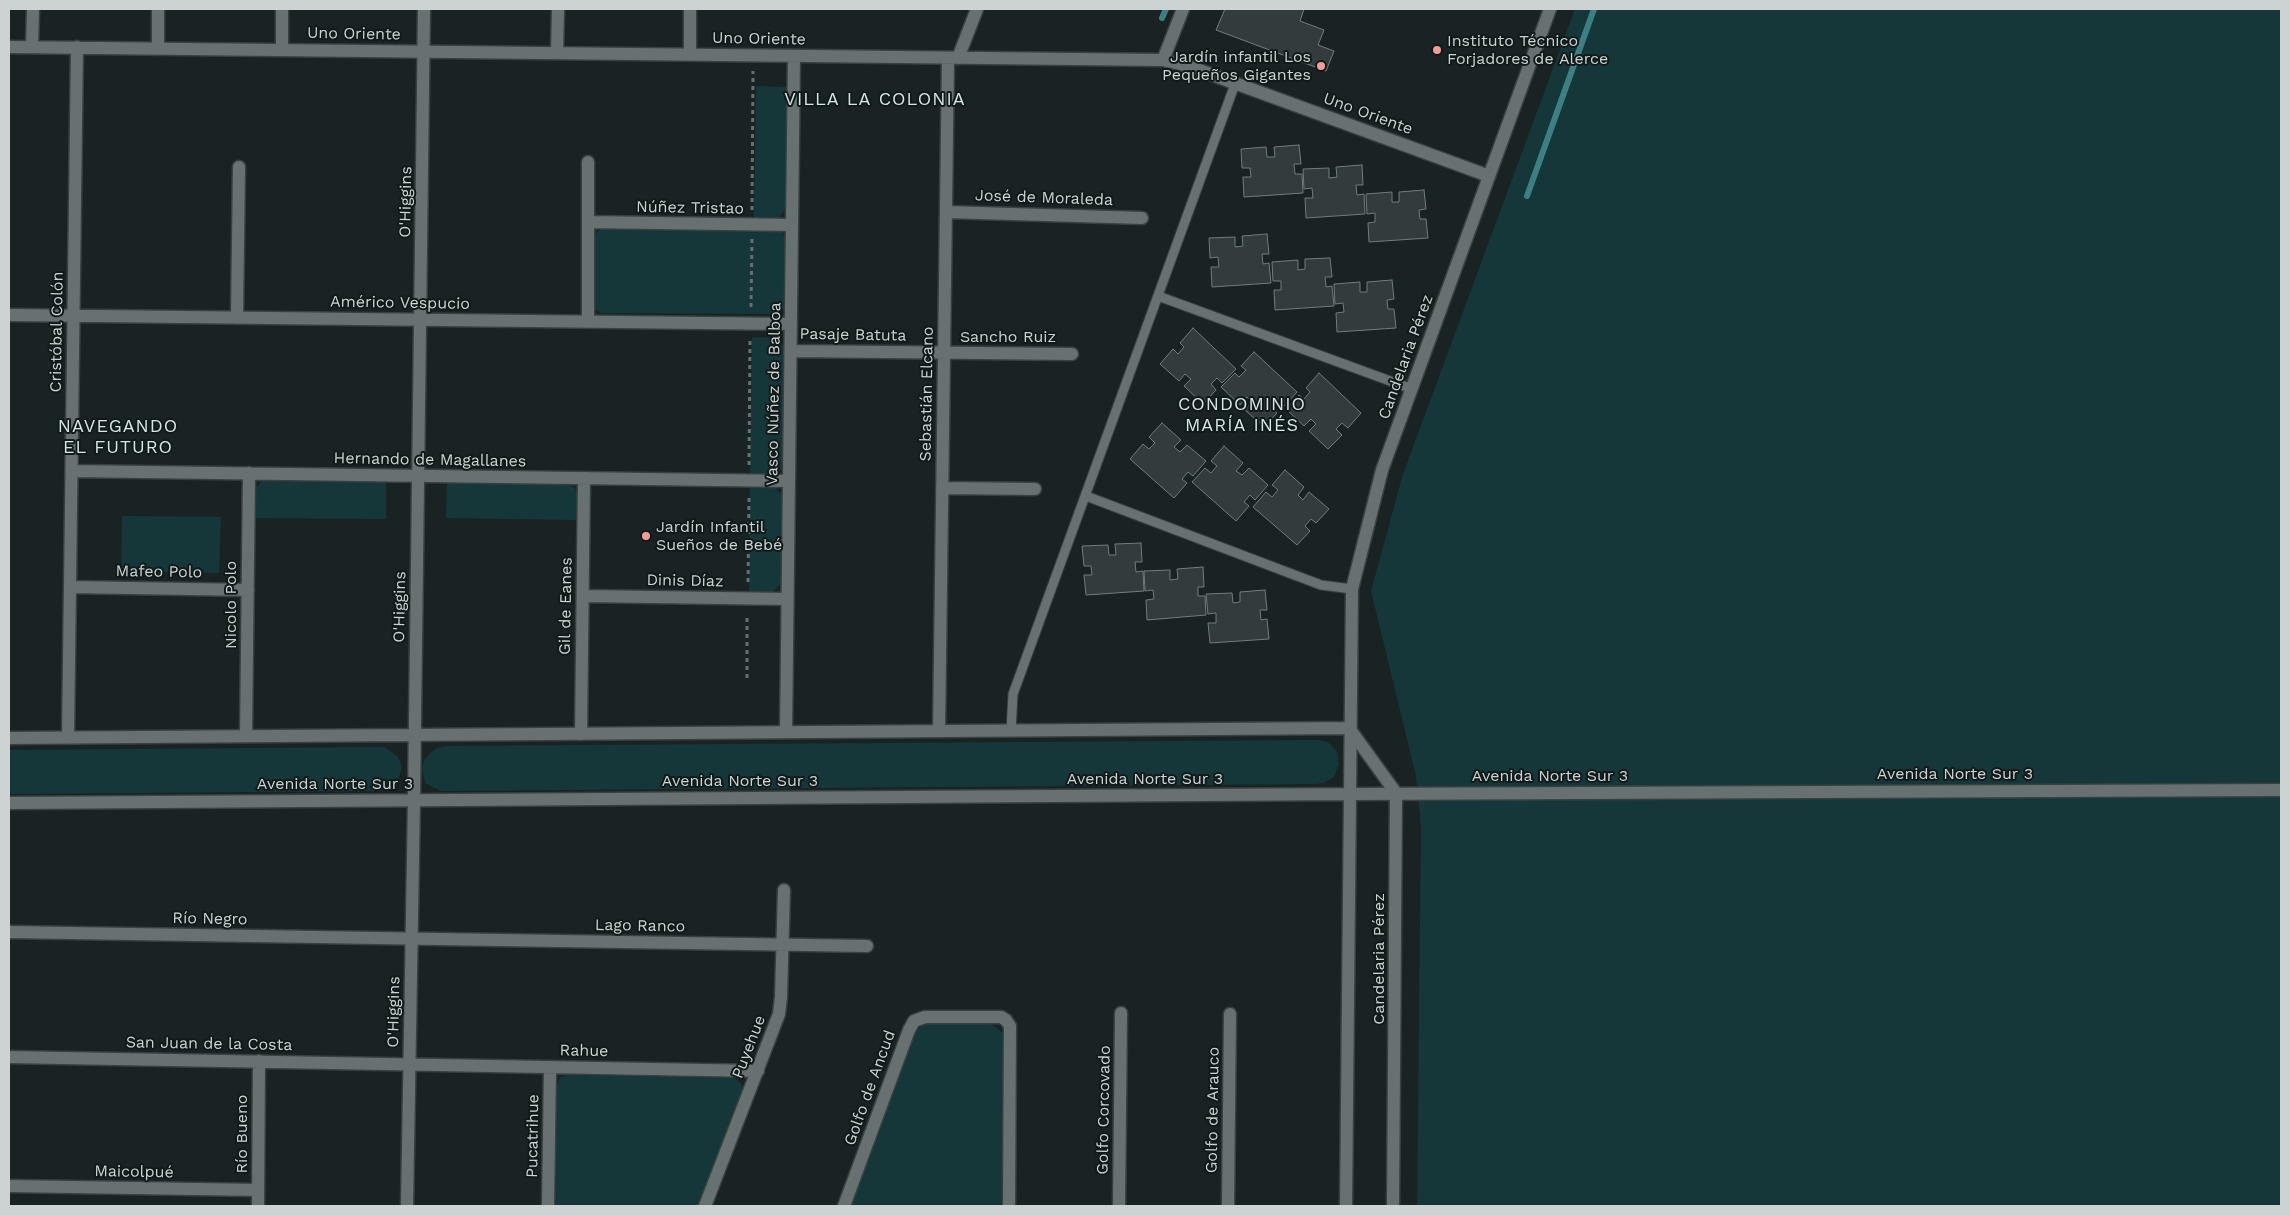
<!DOCTYPE html>
<meta charset="utf-8">
<style>
body{margin:0}
#map{position:relative;width:2290px;height:1215px;overflow:hidden;background:#1a2324;font-family:"Work Sans",sans-serif}
canvas{display:block}
.frame{position:absolute;inset:0;border:10px solid #cdd3d3;pointer-events:none}
</style>
<div id="map">
<canvas width="2290" height="1215"></canvas>
<div class="frame"></div>
</div>
<script>
const context = document.querySelector('canvas').getContext('2d');
context.lineJoin = 'round';
function fillPath(path, color) { context.fillStyle = color; context.fill(path, 'evenodd'); }
const toPath = rows => new Path2D(rows.map(r => 'M' + r).join(''));
function strokePath(path, color, width, dash) { context.strokeStyle = color; context.lineWidth = width; context.lineCap = dash ? 'butt' : 'round'; context.setLineDash(dash || []); context.stroke(path); }
function write(font, color, halo, rows, align = 'center') {
  context.font = font + ' "Work Sans",sans-serif'; context.lineWidth = 4; context.setLineDash([]); context.textBaseline = 'middle'; context.strokeStyle = halo; context.fillStyle = color; for (const [text, x, y, turn = 0] of rows) {
    context.save(); context.translate(x, y); context.rotate((+turn || 0) * Math.PI / 180); context.textAlign = isNaN(turn) ? turn : align; if (halo) context.strokeText(text, 0, 0); context.fillText(text, 0, 0); context.restore();
  }
}
fillPath(toPath([
 [1575,9,2281,9,2281,1206,1417,1206,1421,827,1416,776,1371,591,1403,474],
 [756,86,788,87,786,208,777,220,754,219],
 [602,228,778,230,782,232,785,237,785,307,778,314,601,313,596,310,594,305,595,238,596,233],
 [752,337,775,338,784,346,783,464,779,472,775,474,750,474],
 [263,479,386,481,386,519,254,518,256,488],
 [447,482,566,484,575,488,578,495,578,520,446,518],
 [750,485,774,486,782,495,781,584,771,593,749,593],
 [122,516,221,517,219,573,121,571],
 [1317,740,1328,742,1333,747,1337,752,1339,764,1334,777,1324,783,1315,784,441,791,425,783,422,769,424,760,430,753,437,748,446,746],
 [380,747,386,748,397,756,401,762,401,771,397,781,381,791,9,794,9,750],
 [925,1022,990,1023,1003,1033,1004,1038,1002,1200,1000,1206,851,1206,915,1033],
 [566,1075,734,1078,742,1084,743,1092,698,1206,555,1206,557,1085,560,1078]
]), '#15373a');
strokePath(toPath([
 [1162,18,1166,9],
 [1527,196,1594,9]
]), '#3e7f84', 6);
const building = toPath([
 [1225,9,1304,9,1300,21,1324,30,1318,45,1334,51,1326,71,1216,30,1225,9],
 [1299,145,1301,164,1294,164,1295,174,1302,174,1303,193,1244,197,1243,177,1251,177,1250,168,1242,168,1241,149,1266,147,1267,157,1275,157,1274,147,1299,145],
 [1362,165,1363,185,1356,185,1357,195,1364,194,1365,214,1306,218,1305,198,1313,198,1312,188,1304,189,1303,169,1329,168,1329,178,1337,177,1336,167,1362,165],
 [1424,190,1426,209,1419,210,1420,219,1426,219,1428,238,1369,242,1368,223,1375,222,1375,213,1367,214,1366,194,1392,192,1392,202,1399,202,1399,192,1424,190],
 [1267,234,1269,254,1262,254,1263,264,1269,263,1271,283,1212,287,1211,267,1219,267,1218,257,1210,258,1209,238,1235,237,1235,247,1243,246,1242,236,1267,234],
 [1330,258,1332,277,1325,277,1326,287,1332,286,1334,306,1275,310,1274,290,1281,290,1281,281,1273,281,1272,262,1298,260,1298,270,1305,269,1305,259,1330,258],
 [1392,280,1394,299,1387,300,1388,309,1394,309,1396,328,1337,332,1336,313,1344,312,1343,303,1335,304,1334,284,1360,282,1360,292,1367,292,1367,282,1392,280],
 [1193,328,1236,369,1222,383,1217,378,1211,384,1216,390,1203,404,1184,386,1191,379,1185,374,1179,381,1160,364,1173,349,1178,354,1184,347,1180,343,1193,328],
 [1254,352,1297,392,1284,406,1278,401,1272,408,1277,413,1264,427,1245,410,1252,402,1247,397,1240,405,1221,387,1235,373,1239,377,1246,370,1241,366,1254,352],
 [1319,373,1361,413,1348,428,1342,423,1336,429,1342,435,1328,449,1309,431,1316,424,1311,419,1304,426,1286,409,1299,395,1304,399,1310,392,1306,388,1319,373],
 [1162,423,1181,440,1174,447,1180,452,1187,445,1206,461,1193,476,1188,472,1182,479,1187,483,1174,498,1130,459,1143,444,1149,449,1155,443,1149,437,1162,423],
 [1224,446,1243,463,1236,471,1242,475,1249,468,1268,485,1255,500,1250,495,1244,502,1249,506,1236,521,1192,482,1205,468,1211,473,1217,466,1211,461,1224,446],
 [1285,470,1304,487,1298,495,1303,500,1309,492,1329,509,1316,523,1311,519,1305,526,1310,531,1297,545,1253,507,1266,492,1272,497,1278,490,1272,485,1285,470],
 [1141,543,1142,562,1135,562,1136,572,1143,571,1144,591,1086,595,1084,575,1092,575,1091,566,1084,566,1082,546,1108,545,1109,555,1116,555,1115,544,1141,543],
 [1203,567,1204,587,1198,587,1198,596,1205,596,1206,615,1147,620,1146,600,1154,599,1153,590,1145,591,1144,571,1170,570,1170,580,1178,579,1177,569,1203,567],
 [1265,590,1267,610,1260,610,1261,620,1267,619,1269,639,1210,643,1208,623,1216,623,1216,613,1208,614,1206,594,1232,593,1233,603,1240,602,1240,592,1265,590]
]);
fillPath(building, '#333c3d');
strokePath(building, '#727c7d', 1);
const lane = toPath([
 [1158,296,1412,389],
 [1086,496,1321,585,1352,589],
 [1011,731,1013,694,1235,84]
]);
const street = toPath([
 [158,9,158,48],
 [9,47,1163,60,1188,66,1489,176],
 [32,47,33,9],
 [282,50,282,9],
 [557,53,558,9],
 [690,55,690,9],
 [958,58,977,9],
 [1163,60,1183,9],
 [946,212,1142,218],
 [588,222,792,225],
 [9,315,791,324],
 [237,318,239,167],
 [588,322,588,162],
 [791,351,1072,354],
 [72,471,789,481],
 [942,488,1035,489],
 [70,587,248,590],
 [583,596,787,599],
 [939,731,948,58],
 [786,732,794,56],
 [581,734,584,478],
 [246,736,249,473],
 [68,737,77,47],
 [1350,794,2281,790],
 [9,932,867,946],
 [9,1057,758,1071],
 [9,1186,258,1190],
 [258,1206,259,1061],
 [407,1206,414,800],
 [548,1206,550,1067],
 [705,1206,779,1014,781,997,784,890],
 [844,1206,909,1030,914,1021,925,1017,1001,1017,1006,1020,1010,1026,1009,1206],
 [1119,1206,1121,1013],
 [1228,1206,1230,1014]
]);
const secondary = toPath([
 [9,738,1349,728,1396,793,1393,1206],
 [414,800,424,9],
 [9,803,1350,794],
 [1346,1206,1352,589,1382,470,1550,9]
]);
strokePath(lane, '#394040', 11);
strokePath(street, '#394040', 15);
strokePath(secondary, '#394040', 15);
strokePath(toPath([
 [752,210,753,71],
 [751,307,752,239],
 [749,465,750,339],
 [748,582,749,496],
 [747,678,747,614]
]), '#686f70', 3, [4, 4]);
strokePath(lane, '#677172', 9);
strokePath(street, '#677172', 12);
strokePath(secondary, '#677172', 12);
for (const [x, y, r, color] of [
 [1437,50,5,"#f59c95"],
 [1321,66,5,"#f59c95"],
 [646,536,5,"#f59c95"]
]) { const dot = new Path2D(); dot.arc(x, y, r, 0, 2 * Math.PI); context.fillStyle = color; context.fill(dot); strokePath(dot, '#111a1a', 2); }
write('16px', '#cdd3d3', '#111a1a', [
 ["Uno Oriente",354,34,1],
 ["Uno Oriente",759,39,1],
 ["Uno Oriente",1368,114,20],
 ["José de Moraleda",1044,198,2],
 ["O'Higgins",406,202,-89],
 ["Núñez Tristao",690,208,1],
 ["Américo Vespucio",400,303,1],
 ["Cristóbal Colón",57,332,-89],
 ["Pasaje Batuta",853,335,1],
 ["Sancho Ruiz",1008,337],
 ["Candelaria Pérez",1406,357,-70],
 ["Vasco Núñez de Balboa",774,394,-89],
 ["Sebastián Elcano",927,394,-89],
 ["Hernando de Magallanes",430,460,1],
 ["Mafeo Polo",159,572,1],
 ["Dinis Díaz",685,581,1],
 ["Nicolo Polo",231,605,-90],
 ["Gil de Eanes",566,606,-89],
 ["O'Higgins",400,607,-89],
 ["Avenida Norte Sur 3",1955,774],
 ["Avenida Norte Sur 3",1550,776],
 ["Avenida Norte Sur 3",1145,779],
 ["Avenida Norte Sur 3",740,781],
 ["Avenida Norte Sur 3",335,784],
 ["Río Negro",210,919,1],
 ["Lago Ranco",640,926,1],
 ["Candelaria Pérez",1379,959,-90],
 ["O'Higgins",394,1012,-89],
 ["San Juan de la Costa",209,1044,1],
 ["Puyehue",749,1047,-69],
 ["Rahue",584,1051,1],
 ["Golfo de Ancud",870,1088,-70],
 ["Golfo Corcovado",1104,1110,-89],
 ["Golfo de Arauco",1213,1110,-89],
 ["Río Bueno",242,1134,-90],
 ["Pucatrihue",533,1136,-89],
 ["Maicolpué",134,1172,1]
]);
write('16px', '#cdd3d3', '#111a1a', [
 ["Instituto Técnico",1447,41],
 ["Forjadores de Alerce",1447,59],
 ["Jardín infantil Los",1311,57,"right"],
 ["Pequeños Gigantes",1311,75,"right"],
 ["Jardín Infantil",656,527],
 ["Sueños de Bebé",656,545]
], 'left');
context.letterSpacing = '1px';
write('18px', '#d9e4e6', '#111a1a', [
 ["VILLA LA COLONIA",875,100],
 ["CONDOMINIO",1242,405],
 ["MARÍA INÉS",1242,426],
 ["NAVEGANDO",118,427],
 ["EL FUTURO",118,448]
]);
context.letterSpacing = '0px';
</script>
